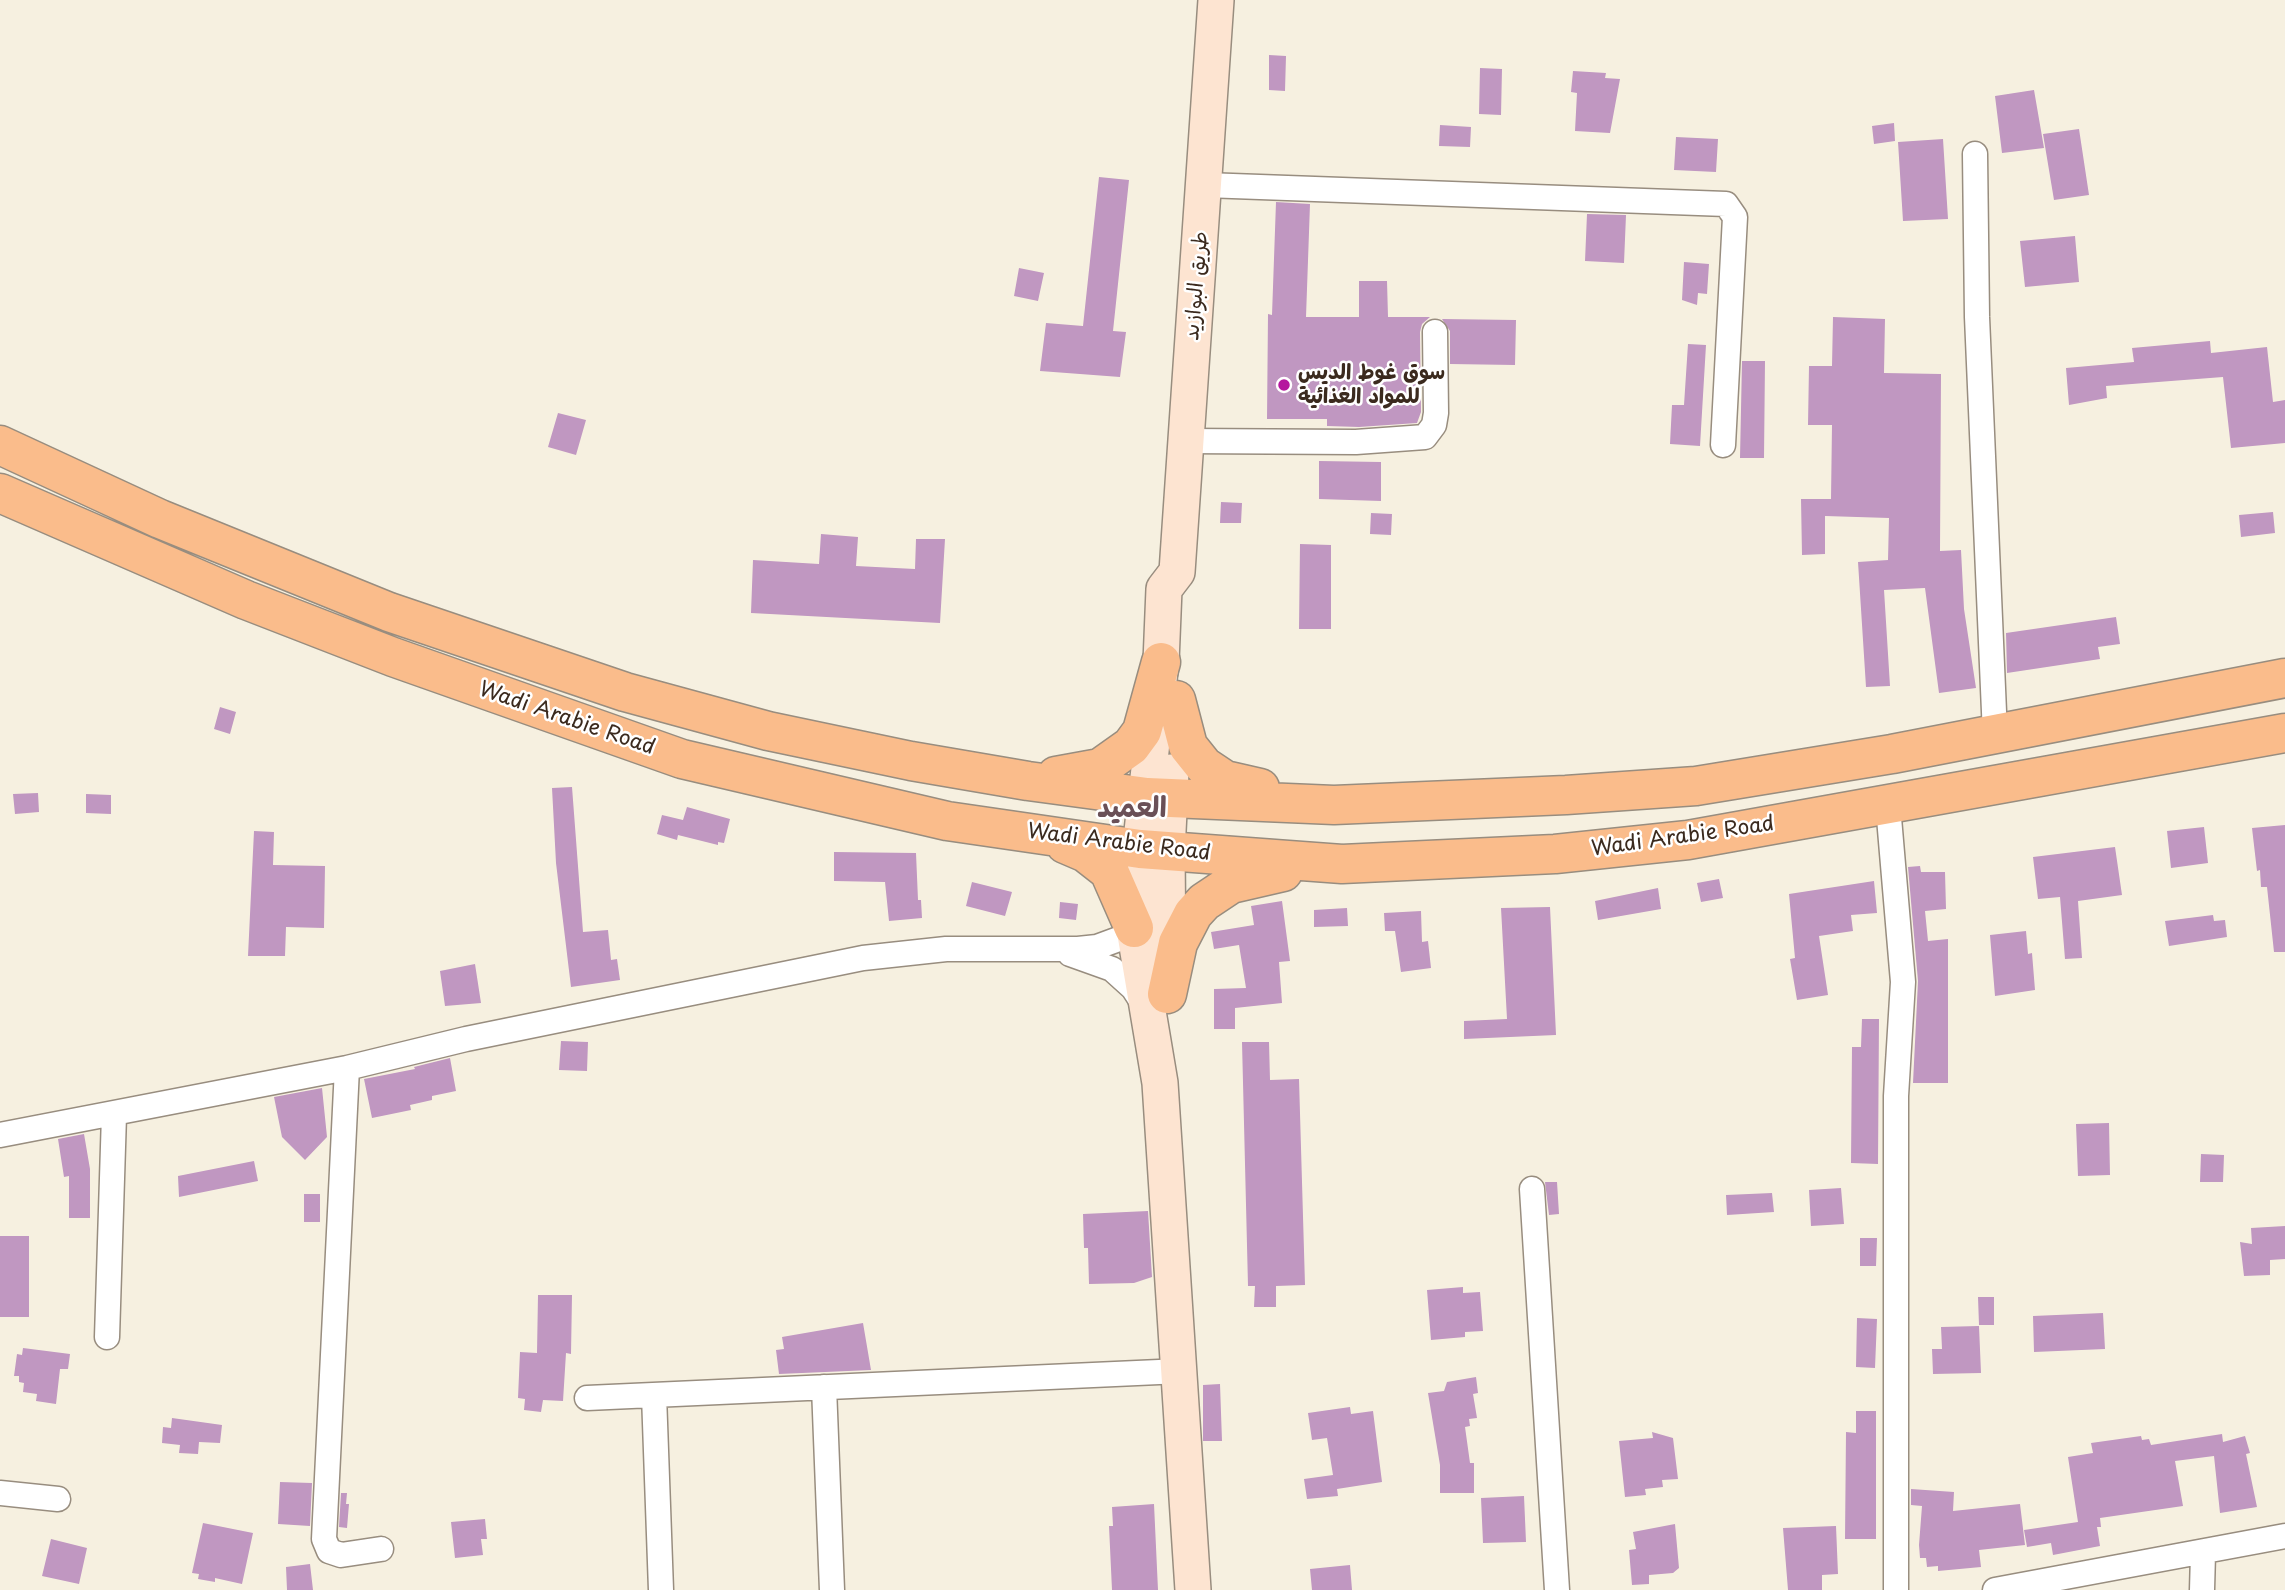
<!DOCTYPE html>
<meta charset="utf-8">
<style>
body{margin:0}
canvas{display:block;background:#f6f0e0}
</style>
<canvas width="2285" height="1590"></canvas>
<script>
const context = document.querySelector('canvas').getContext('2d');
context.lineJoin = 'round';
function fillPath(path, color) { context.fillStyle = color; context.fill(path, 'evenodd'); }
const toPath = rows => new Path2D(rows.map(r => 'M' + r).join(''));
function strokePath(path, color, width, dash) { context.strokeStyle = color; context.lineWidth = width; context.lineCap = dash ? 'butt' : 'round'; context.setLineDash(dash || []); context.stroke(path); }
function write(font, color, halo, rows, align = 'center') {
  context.font = font + ' "Playpen Sans","Playpen Sans Arabic",sans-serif'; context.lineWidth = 5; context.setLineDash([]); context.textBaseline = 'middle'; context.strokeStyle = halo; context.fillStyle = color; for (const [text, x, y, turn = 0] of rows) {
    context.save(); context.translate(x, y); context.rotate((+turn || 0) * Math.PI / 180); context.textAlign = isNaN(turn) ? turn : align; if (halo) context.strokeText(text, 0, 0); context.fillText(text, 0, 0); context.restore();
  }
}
fillPath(toPath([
 [1269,55,1286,56,1285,91,1269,90],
 [1480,68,1502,69,1501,115,1479,114],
 [1573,71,1606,73,1605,78,1620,79,1610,133,1575,131,1577,93,1571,92],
 [2034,90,2044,148,2002,153,1995,96],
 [1894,123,1895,141,1874,144,1872,126],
 [1440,125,1471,127,1470,147,1439,146],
 [2079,129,2089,195,2054,200,2043,134],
 [1676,137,1718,139,1716,172,1674,170],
 [1943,139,1948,219,1903,221,1898,142],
 [1099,177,1129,180,1113,331,1126,332,1120,377,1040,371,1046,323,1083,326],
 [1276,202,1310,204,1306,317,1359,317,1359,281,1387,281,1388,317,1430,317,1422,324,1420,332,1421,412,1417,423,1359,427,1327,426,1327,419,1267,419,1268,314,1272,315],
 [1587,214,1626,215,1624,263,1585,261],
 [2075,236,2079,282,2025,287,2020,241],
 [1684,262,1709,264,1707,294,1698,293,1697,305,1682,300],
 [1019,268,1044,273,1038,301,1014,296],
 [1833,317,1885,319,1884,373,1941,374,1940,551,1961,550,1964,609,1976,688,1939,693,1925,588,1884,590,1890,686,1866,687,1858,562,1888,560,1889,518,1825,516,1825,554,1802,555,1801,499,1831,499,1832,425,1808,425,1809,366,1832,366],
 [1442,319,1516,320,1515,365,1450,364,1450,331],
 [2210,341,2211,353,2267,347,2273,402,2285,400,2285,443,2231,448,2223,377,2106,386,2107,398,2069,405,2066,368,2134,362,2132,348],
 [1688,344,1706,345,1700,446,1670,444,1672,405,1684,405],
 [1742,361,1765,361,1764,458,1740,458],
 [558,413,586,420,576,455,548,447],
 [1319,461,1381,462,1381,501,1319,499],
 [1221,502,1242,503,1241,523,1220,523],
 [2273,512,2275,533,2241,537,2239,515],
 [1371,513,1392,514,1391,535,1370,534],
 [821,534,858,537,856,566,915,569,916,539,945,539,940,623,751,613,753,560,819,564],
 [1300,544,1331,545,1331,629,1299,629],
 [2116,617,2120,644,2098,647,2100,659,2007,673,2006,633],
 [220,707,236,712,230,734,214,729],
 [572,787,583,932,608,930,611,960,617,959,620,980,571,987,556,863,552,788],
 [38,793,39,812,15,814,13,794],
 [86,794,111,795,111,814,86,813],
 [687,807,730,819,724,843,718,842,718,845,678,835,677,840,657,834,662,815,683,820],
 [2285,825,2285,952,2274,952,2267,887,2261,887,2260,870,2257,871,2252,828],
 [2204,827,2208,863,2171,868,2167,831],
 [254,831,274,832,273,865,325,866,324,928,286,927,285,956,248,956],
 [2115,847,2122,895,2078,901,2082,958,2065,959,2060,897,2038,899,2033,857],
 [834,852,916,853,918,900,921,900,922,918,889,921,885,882,834,881],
 [1920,866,1921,872,1945,872,1946,909,1925,911,1928,941,1948,939,1948,1083,1913,1083,1918,981,1908,867],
 [1719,879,1723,898,1701,902,1697,883],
 [1874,881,1877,913,1851,915,1853,931,1819,936,1828,995,1797,1000,1790,959,1795,958,1789,894],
 [972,882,1012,892,1005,916,966,906],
 [1658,888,1661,909,1598,920,1595,901],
 [1282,901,1290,961,1279,962,1282,1003,1235,1008,1235,1029,1214,1029,1214,989,1246,988,1239,945,1214,949,1211,932,1254,925,1251,906],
 [1060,902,1078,904,1076,920,1059,918],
 [1550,907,1556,1035,1464,1039,1464,1021,1507,1019,1501,908],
 [1347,908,1348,926,1314,927,1314,910],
 [1421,911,1422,942,1428,941,1431,968,1401,972,1395,931,1385,931,1384,913],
 [2213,915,2214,921,2225,920,2227,937,2169,946,2165,921],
 [2026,931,2028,954,2032,953,2035,990,1995,996,1990,935],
 [475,964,481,1003,445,1006,440,971],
 [1862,1019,1879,1019,1878,1164,1851,1163,1852,1047,1861,1047],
 [561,1041,588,1042,587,1071,559,1070],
 [1242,1042,1269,1042,1270,1080,1299,1079,1305,1285,1276,1286,1276,1307,1254,1307,1255,1286,1248,1286],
 [450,1058,456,1091,432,1096,432,1100,410,1105,411,1110,372,1118,364,1079,415,1069,414,1067],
 [322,1088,327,1137,305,1160,282,1137,274,1097],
 [2109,1123,2110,1175,2078,1176,2076,1124],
 [84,1134,90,1169,90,1218,69,1218,69,1176,64,1177,58,1139],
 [2201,1154,2224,1155,2223,1182,2200,1182],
 [254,1161,258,1181,179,1197,178,1176],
 [1545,1182,1557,1182,1559,1214,1549,1215],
 [1841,1188,1844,1224,1811,1226,1809,1190],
 [1772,1193,1774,1212,1727,1215,1726,1195],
 [304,1194,320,1194,320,1222,304,1222],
 [1148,1211,1152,1277,1134,1283,1089,1284,1088,1248,1084,1248,1083,1214],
 [2285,1226,2285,1259,2270,1260,2270,1275,2244,1276,2240,1242,2252,1244,2251,1228],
 [0,1236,29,1236,29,1317,0,1317],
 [1860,1238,1877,1238,1876,1266,1860,1266],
 [1463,1287,1463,1293,1480,1292,1483,1331,1465,1332,1465,1337,1431,1340,1427,1290],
 [538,1295,572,1295,571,1354,566,1353,563,1401,543,1400,541,1412,524,1410,525,1399,518,1398,520,1352,537,1353],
 [1978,1297,1994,1297,1994,1325,1979,1325],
 [2103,1313,2105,1349,2034,1352,2033,1316],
 [1857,1318,1877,1319,1875,1368,1856,1367],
 [863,1323,871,1370,779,1374,776,1350,784,1349,782,1337],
 [1979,1326,1981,1373,1933,1374,1932,1349,1942,1349,1941,1327],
 [23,1348,70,1354,68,1369,60,1369,56,1404,36,1401,37,1394,23,1392,24,1383,19,1382,19,1376,14,1376,17,1354,22,1355],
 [1476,1377,1478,1393,1473,1394,1477,1418,1469,1419,1470,1426,1465,1427,1470,1463,1474,1463,1474,1493,1440,1493,1440,1465,1428,1393,1444,1391,1447,1382],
 [1220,1384,1222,1441,1203,1441,1203,1385],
 [1350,1407,1351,1414,1373,1411,1382,1482,1337,1489,1338,1496,1307,1499,1304,1479,1333,1475,1327,1438,1312,1440,1308,1413],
 [1856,1411,1876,1411,1876,1539,1845,1539,1846,1432,1856,1433],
 [172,1418,222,1425,220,1443,199,1442,198,1454,179,1453,180,1445,162,1443,163,1427,171,1428],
 [1652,1432,1673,1438,1678,1479,1662,1480,1663,1487,1645,1489,1646,1495,1625,1497,1619,1441,1653,1438],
 [2222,1434,2223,1442,2245,1436,2250,1453,2246,1454,2257,1507,2220,1513,2214,1456,2175,1461,2183,1506,2100,1518,2101,1527,2097,1527,2100,1546,2053,1555,2051,1543,2027,1547,2024,1530,2078,1522,2068,1457,2093,1453,2091,1443,2141,1436,2142,1440,2149,1439,2151,1445],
 [280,1482,312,1483,310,1526,278,1524],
 [1911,1489,1954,1492,1953,1511,2020,1504,2025,1545,1979,1550,1981,1567,1938,1571,1938,1566,1927,1567,1926,1558,1920,1558,1919,1545,1922,1506,1911,1505],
 [341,1493,347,1493,346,1504,349,1504,347,1528,339,1527],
 [1524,1496,1526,1542,1483,1543,1481,1498],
 [1154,1504,1158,1590,1112,1590,1109,1526,1113,1526,1112,1507],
 [485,1519,487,1539,481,1539,483,1555,455,1558,451,1522],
 [203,1523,253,1533,242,1584,215,1578,215,1582,198,1579,199,1574,192,1573],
 [1675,1524,1679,1568,1673,1573,1649,1575,1649,1584,1632,1585,1629,1550,1636,1549,1633,1532],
 [1836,1526,1838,1574,1822,1575,1822,1590,1788,1590,1783,1528],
 [51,1539,87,1548,79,1584,42,1576],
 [310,1564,313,1590,287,1590,286,1567],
 [1350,1565,1352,1590,1312,1590,1310,1569]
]), '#c097c1');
const minor = toPath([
 [1975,154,1977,317,1995,735],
 [1205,185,1726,204,1735,217,1723,445],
 [1185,441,1356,442,1425,437,1434,425,1436,413,1435,332],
 [1888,806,1903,982,1896,1096,1896,1590],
 [1070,954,1112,969,1133,988,1144,1005],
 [347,1068,324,1539,329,1551,341,1555,381,1549],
 [0,1135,347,1068,466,1039,863,958,946,949,1078,949,1097,947,1135,933],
 [1532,1189,1557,1590],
 [107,1337,114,1115],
 [824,1387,832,1590],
 [654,1395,661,1590],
 [587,1398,1181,1371],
 [0,1493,58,1499],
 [1995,1590,2285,1536],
 [2202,1590,2203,1554]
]);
const secondary = toPath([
 [1177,572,1164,589,1161,662,1140,849,1134,928,1160,1083,1193,1590],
 [1177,572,1216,0],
 [1168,964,1167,851,1171,772]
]);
const trunk = toPath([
 [0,445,160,519,389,612,625,692,768,731,911,761,1028,781,1147,797,1334,805,1566,795,1696,786,1892,754,2285,678],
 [0,493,246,600,393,657,682,759,947,821,1140,849,1342,864,1555,854,1688,840,2285,733],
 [1176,700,1188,746,1204,766,1225,780,1260,788],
 [1056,776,1100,768,1131,746,1142,731,1161,662],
 [1065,844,1086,853,1109,871,1134,928],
 [1167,994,1178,943,1193,914,1204,902,1231,884,1283,872]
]);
strokePath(minor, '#988d7f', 27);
strokePath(secondary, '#988d7f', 38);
strokePath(trunk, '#988d7f', 41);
strokePath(minor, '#fff', 24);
strokePath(secondary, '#fde4d1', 35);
strokePath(trunk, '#fabc8b', 38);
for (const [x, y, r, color] of [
 [1284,385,7,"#b5179e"]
]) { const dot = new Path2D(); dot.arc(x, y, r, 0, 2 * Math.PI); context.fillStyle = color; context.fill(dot); strokePath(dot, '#fff', 2.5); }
write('21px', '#3b2a1e', '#fff', [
 ["طريق البوازيد",1197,286,-85],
 ["Wadi Arabie Road",567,719,19],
 ["Wadi Arabie Road",1683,837,-8],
 ["Wadi Arabie Road",1119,843,7]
]);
write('bold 21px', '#3b2a1e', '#fff', [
 ["سوق غوط الديس",1298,373],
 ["للمواد الغذائية",1298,397]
], 'left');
write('bold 28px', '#6a5057', '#fff', [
 ["العميد",1132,809]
]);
</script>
